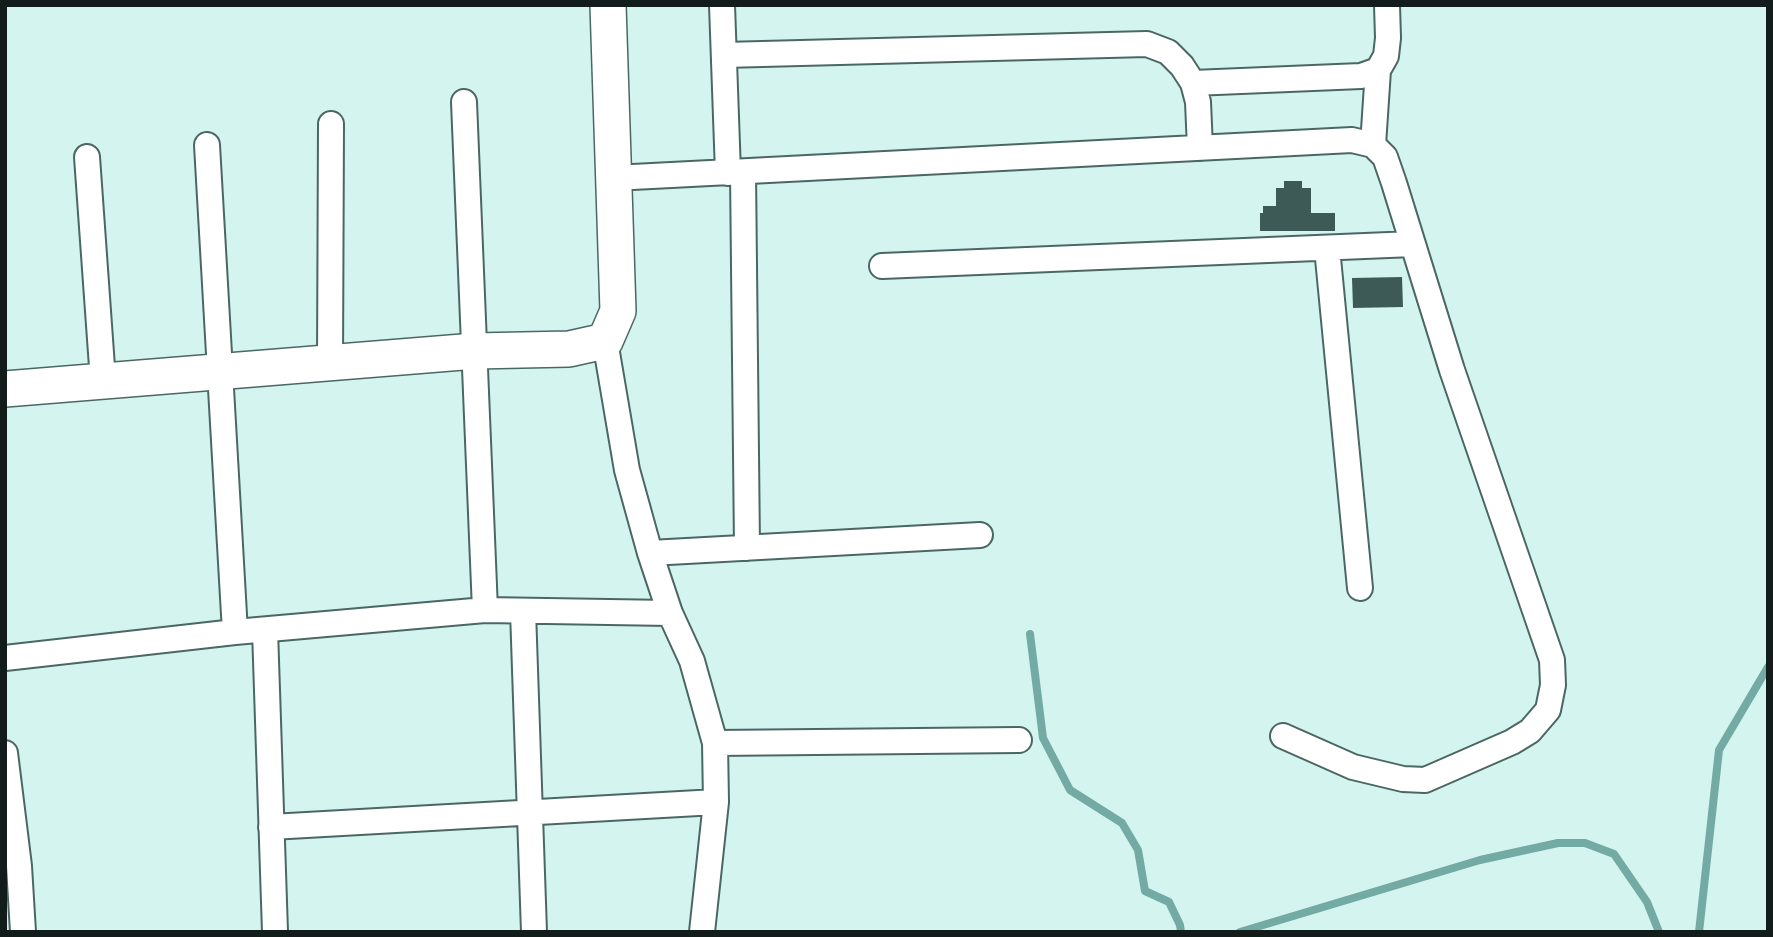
<!DOCTYPE html>
<style>
body{margin:0}
#map{position:relative;width:1773px;height:937px;overflow:hidden;background:#d4f4ef;font-family:Barlow,sans-serif}
canvas{display:block}
.frame{position:absolute;inset:0;border:7px solid #111c1b;pointer-events:none}
</style>
<div id="map">
<canvas width="1773" height="937"></canvas>
<div class="frame"></div>
</div>
<script>
const context = document.querySelector('canvas').getContext('2d');
context.lineJoin = 'round';
const toPath = rows => new Path2D(rows.map(r => 'M' + r).join(''));
function strokePath(path, color, width, dash) { context.strokeStyle = color; context.lineWidth = width; context.lineCap = dash ? 'butt' : 'round'; context.setLineDash(dash || []); context.stroke(path); }
function fillPath(path, color) { context.fillStyle = color; context.fill(path, 'evenodd'); }
strokePath(toPath([
 [1030,634,1043,738,1070,790,1122,823,1138,850,1145,891,1169,902,1180,925,1181,932],
 [1240,932,1480,860,1558,843,1585,843,1614,854,1647,902,1659,932],
 [1699,932,1719,750,1768,667]
]), '#73aaa3', 8);
fillPath(toPath([
 [1284,181,1302,181,1302,188,1311,188,1311,213,1335,213,1335,231,1260,231,1260,213,1263,213,1263,206,1276,206,1276,188,1284,188],
 [1402,277,1403,307,1353,308,1352,278]
]), '#3e5a56');
const street = toPath([
 [722,5,728,173],
 [724,55,1147,44,1168,52,1182,66,1193,83,1198,102,1200,148],
 [1193,83,1361,76,1378,70,1386,56,1388,38,1387,5],
 [464,102,485,610],
 [207,145,235,632],
 [1373,145,1378,70],
 [87,157,103,381],
 [743,172,747,548],
 [613,178,1352,140,1373,145,1385,157,1394,183,1452,370,1552,660,1553,685,1548,710,1530,731,1512,742,1425,780,1403,779,1353,767,1283,736],
 [1327,248,1360,588],
 [882,266,1413,244],
 [605,341,627,470,650,553,670,613,692,661,715,743,716,802,702,932],
 [330,363,331,124],
 [650,553,980,535],
 [523,611,534,932],
 [265,630,275,932],
 [5,658,235,632,485,610,670,613],
 [715,743,1019,740],
 [5,753,19,866,23,932],
 [271,827,716,802]
]);
const secondary = toPath([
 [5,389,475,351,569,349,605,341,618,311,608,5]
]);
strokePath(street, '#4b6764', 28);
strokePath(secondary, '#4b6764', 38);
strokePath(street, '#fff', 24);
strokePath(secondary, '#fff', 35);
</script>
